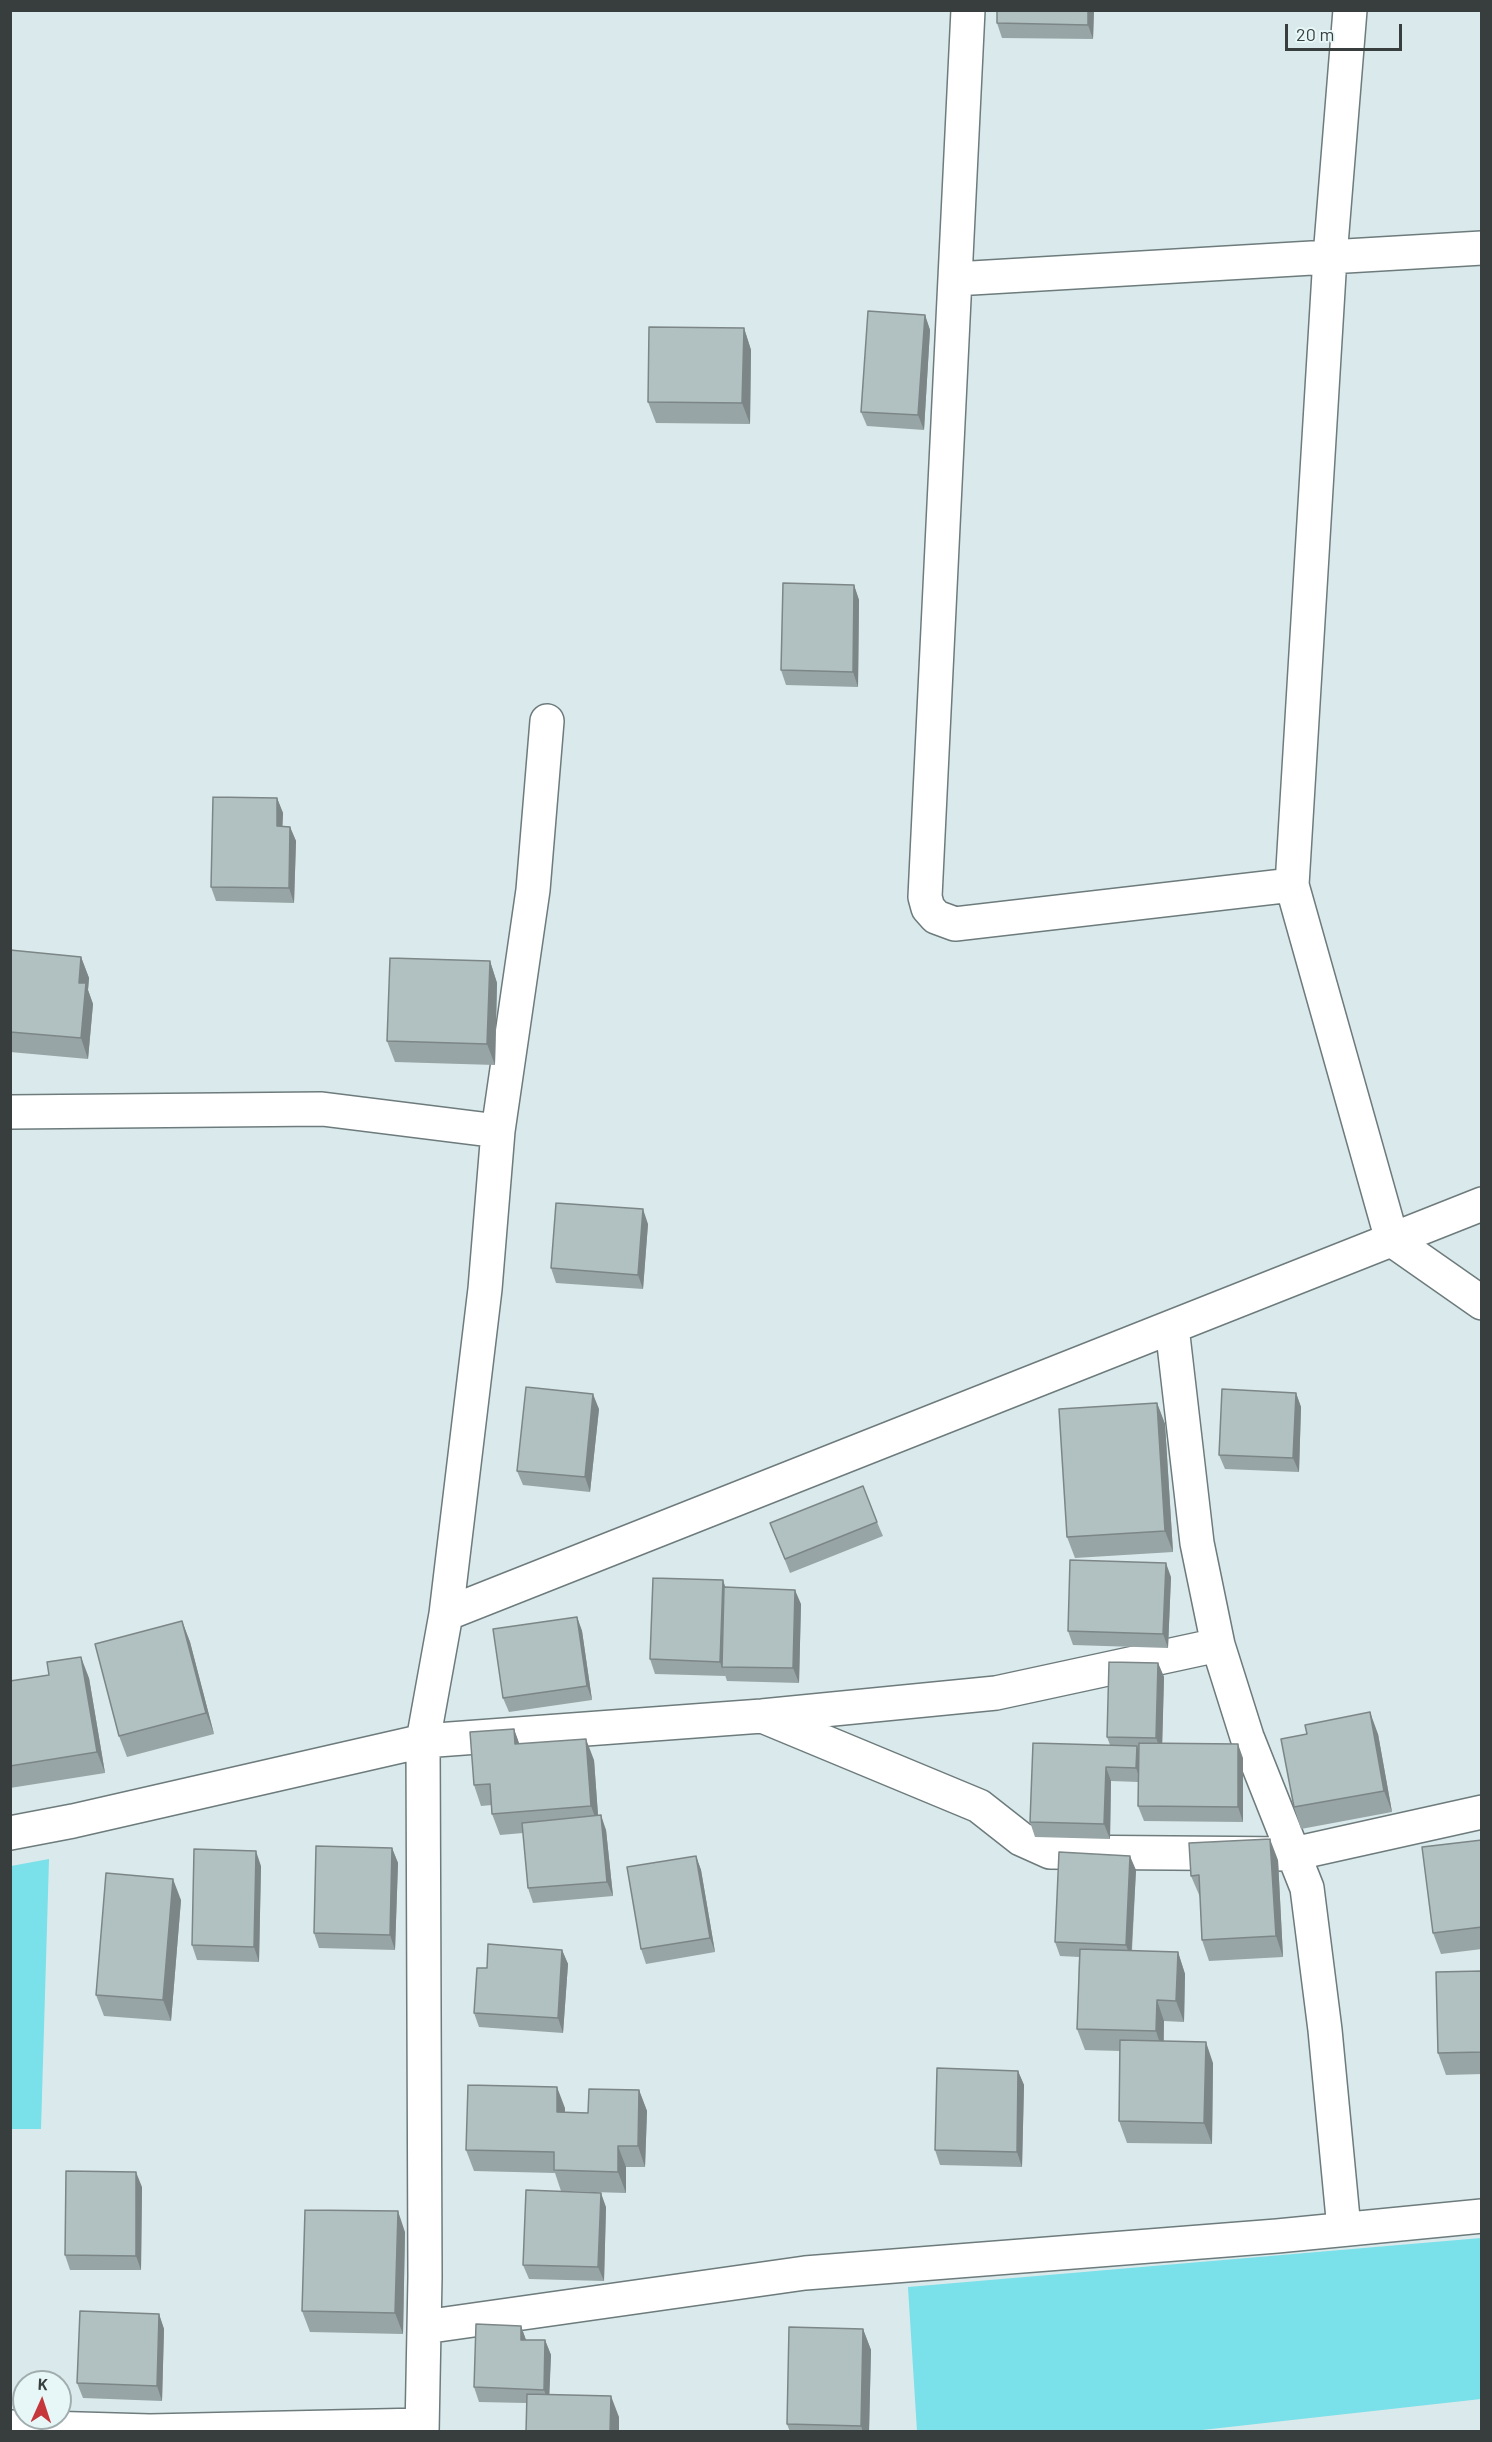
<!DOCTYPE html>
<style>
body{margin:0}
#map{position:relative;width:1492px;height:2442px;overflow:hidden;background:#dae9eb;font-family:Barlow,sans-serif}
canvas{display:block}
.frame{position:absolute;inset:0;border:12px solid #383e3e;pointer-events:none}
.north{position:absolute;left:12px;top:2370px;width:60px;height:60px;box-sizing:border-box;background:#e7f7f8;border:2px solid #a1adae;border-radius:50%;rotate:3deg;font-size:16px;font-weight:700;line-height:24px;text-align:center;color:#383e3e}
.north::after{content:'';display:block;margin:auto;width:21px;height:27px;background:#c6373c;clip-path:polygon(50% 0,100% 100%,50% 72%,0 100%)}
.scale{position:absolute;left:1285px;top:24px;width:117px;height:27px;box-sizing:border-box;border:3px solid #383e3e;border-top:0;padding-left:8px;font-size:18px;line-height:21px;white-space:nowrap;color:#383e3e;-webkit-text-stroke:4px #e7f7f8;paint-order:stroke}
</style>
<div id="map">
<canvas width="1492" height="2442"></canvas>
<div class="frame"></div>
<div class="north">K</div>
<div class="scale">20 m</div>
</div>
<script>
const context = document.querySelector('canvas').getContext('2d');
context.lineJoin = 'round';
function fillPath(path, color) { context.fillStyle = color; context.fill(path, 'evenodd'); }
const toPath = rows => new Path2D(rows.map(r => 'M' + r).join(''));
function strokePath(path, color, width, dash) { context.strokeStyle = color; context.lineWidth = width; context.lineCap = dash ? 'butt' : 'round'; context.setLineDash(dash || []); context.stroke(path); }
fillPath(toPath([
 [49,1859,41,2129,11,2129,11,1866],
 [1481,2238,1481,2399,1193,2431,917,2431,908,2287]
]), '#7ae0e9');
const minor = toPath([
 [968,10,925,897,928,908,936,917,955,924,1292,885],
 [1350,10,1330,257,1292,885,1392,1240,1482,1303],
 [955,279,1482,248],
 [10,1112,322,1109,498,1131],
 [1172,1327,1197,1543,1218,1645,1247,1737,1307,1888,1325,2030,1344,2229],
 [446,1614,1482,1204],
 [767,1718,979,1806,1021,1839,1050,1852,1293,1854,1482,1812],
 [10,1833,73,1821,423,1741,762,1716,996,1693,1218,1645],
 [424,2327,805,2273,1277,2236,1482,2216],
 [10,2427,150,2431,422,2425],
 [422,2432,425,2277,423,1741,446,1614,485,1289,498,1131,533,890,547,721]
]);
strokePath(minor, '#6d7b7c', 36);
strokePath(minor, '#fff', 33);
fillPath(toPath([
 [997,10,1094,10,1093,39,1002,38,997,23],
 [925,315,930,330,924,430,867,426,861,412],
 [744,328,751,350,750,424,656,423,648,402],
 [854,585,859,600,858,687,786,685,781,670],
 [277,798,283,813,282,826,290,827,296,841,294,903,216,901,211,887],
 [10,950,81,957,89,978,88,990,93,1004,88,1059,10,1052],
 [490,961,497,983,495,1065,395,1062,387,1041],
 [648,1224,643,1289,556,1283,551,1268],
 [1296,1393,1301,1407,1299,1472,1225,1469,1219,1455],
 [1157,1403,1165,1424,1173,1552,1075,1558,1067,1537],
 [599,1409,590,1492,523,1485,517,1471],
 [877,1522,883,1536,790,1573,770,1523],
 [1171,1577,1168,1648,1073,1645,1068,1631],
 [725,1587,801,1604,799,1683,727,1681,725,1675,725,1676,655,1674,650,1659],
 [577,1617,582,1631,592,1700,509,1712,503,1698],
 [182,1621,190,1642,214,1734,127,1757,119,1736],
 [1158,1663,1164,1677,1162,1743,1243,1758,1243,1822,1144,1821,1138,1806,1139,1782,1111,1781,1110,1839,1035,1837,1030,1822,1110,1745,1107,1737],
 [49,1675,89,1678,105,1773,10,1788,10,1681],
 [514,1729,519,1744,594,1760,598,1816,606,1830,613,1896,533,1903,528,1888,523,1833,500,1835,492,1814,492,1805,481,1806,474,1785],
 [1307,1734,1378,1734,1392,1812,1301,1829,1294,1807],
 [1482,1840,1482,1949,1441,1954,1433,1933],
 [392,1848,398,1863,395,1950,319,1948,314,1933],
 [696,1856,701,1870,715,1952,646,1964,641,1949],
 [1278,1860,1283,1957,1209,1961,1202,1940,1200,1897,1191,1876],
 [261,1866,259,1962,197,1960,192,1945],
 [1136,1870,1132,1951,1178,1952,1185,1974,1184,2022,1164,2021,1164,2041,1213,2063,1212,2144,1127,2143,1119,2121,1120,2051,1085,2050,1077,2029,1079,1957,1060,1956,1055,1942],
 [181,1900,171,2021,104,2016,96,1995],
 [562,1950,568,1964,563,2033,479,2027,474,2013],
 [1482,1971,1482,2074,1446,2075,1438,2053],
 [1018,2071,1024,2085,1022,2167,940,2165,935,2150],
 [639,2090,647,2111,645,2167,626,2167,626,2193,561,2191,555,2173,474,2171,466,2150,565,2108,565,2112,588,2113],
 [142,2187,141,2270,70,2270,65,2255],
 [606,2207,604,2281,529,2279,523,2265],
 [405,2232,403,2334,310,2332,302,2311],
 [159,2314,164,2329,162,2401,83,2398,77,2383],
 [521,2326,526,2340,545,2340,551,2355,549,2394,619,2417,526,2403,479,2402,474,2387],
 [863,2329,871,2350,869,2432,790,2432,787,2424]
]), '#98a5a6');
fillPath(toPath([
 [1088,10,1094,10,1093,39,1088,25],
 [925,315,930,330,924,430,918,415],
 [744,328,751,350,750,424,742,403],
 [854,585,859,600,858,687,853,672],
 [277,798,283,813,282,841,277,826],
 [290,827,296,841,294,903,289,888],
 [81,957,89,978,88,990,93,1004,88,1059,81,1038,79,983],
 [490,961,497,983,495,1065,487,1044],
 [643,1209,648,1224,643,1289,638,1275],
 [1296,1393,1301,1407,1299,1472,1293,1458],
 [593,1394,599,1409,590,1492,585,1477],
 [1157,1403,1165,1424,1173,1552,1165,1531],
 [1166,1563,1171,1577,1168,1648,1163,1634],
 [723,1580,728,1595,722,1667,725,1676,720,1662],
 [795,1590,801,1604,799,1683,793,1668],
 [577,1617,582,1631,592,1700,587,1686],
 [182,1621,190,1642,214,1734,206,1713],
 [81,1657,89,1678,105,1773,97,1752],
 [1158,1663,1164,1677,1162,1753,1156,1738],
 [1370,1712,1378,1734,1392,1812,1384,1791],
 [514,1729,522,1751,515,1744],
 [586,1739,594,1760,599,1828,591,1806],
 [1238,1744,1243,1758,1243,1822,1238,1807],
 [1137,1746,1142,1760,1141,1782,1136,1768],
 [1106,1767,1111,1781,1110,1839,1104,1824],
 [601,1815,606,1830,613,1896,607,1882],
 [1270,1839,1278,1860,1283,1957,1276,1936],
 [392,1848,398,1863,395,1950,390,1935],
 [256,1851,261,1866,259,1962,254,1947],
 [696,1856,701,1870,715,1952,710,1938],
 [1130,1856,1136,1870,1131,1959,1126,1945],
 [173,1879,181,1900,171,2021,163,2000],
 [562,1950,568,1964,563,2033,558,2018],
 [1178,1952,1185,1974,1184,2022,1176,2001],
 [1157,2000,1164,2021,1163,2053,1156,2031],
 [1206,2042,1213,2063,1212,2144,1204,2123],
 [1018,2071,1024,2085,1022,2167,1017,2152],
 [557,2087,565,2108,564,2133,557,2112],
 [639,2090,647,2111,645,2167,638,2146],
 [618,2146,626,2167,626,2193,618,2172],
 [136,2172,142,2187,141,2270,136,2256],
 [601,2193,606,2207,604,2281,598,2267],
 [398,2211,405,2232,403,2334,395,2313],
 [159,2314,164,2329,162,2401,157,2386],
 [521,2326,526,2340,521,2340],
 [863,2329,871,2350,869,2432,863,2432,861,2426],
 [545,2340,551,2355,549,2404,544,2390],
 [611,2396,619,2417,619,2432,610,2432]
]), '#7c8687');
const building = toPath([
 [997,10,1088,10,1088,25,997,23,997,10],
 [868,311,925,315,918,415,861,412,868,311],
 [649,327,744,328,742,403,648,402,649,327],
 [783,583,854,585,853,672,781,670,783,583],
 [213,797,277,798,277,826,290,827,289,888,211,887,213,797],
 [10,950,81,957,79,983,86,983,81,1038,10,1032,10,950],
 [390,958,490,961,487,1044,387,1041,390,958],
 [556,1203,643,1209,638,1275,551,1268,556,1203],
 [526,1387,593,1394,585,1477,517,1471,526,1387],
 [1222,1389,1296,1393,1293,1458,1219,1455,1222,1389],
 [1157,1403,1165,1531,1067,1537,1059,1409,1157,1403],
 [863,1486,877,1522,785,1559,770,1523,863,1486],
 [1070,1560,1166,1563,1163,1634,1068,1631,1070,1560],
 [653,1578,723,1580,720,1662,650,1659,653,1578],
 [724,1587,795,1590,793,1668,722,1667,724,1587],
 [577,1617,587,1686,503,1698,493,1629,577,1617],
 [182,1621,206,1713,119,1736,95,1644,182,1621],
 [81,1657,97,1752,10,1766,10,1681,49,1675,47,1662,81,1657],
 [1109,1662,1158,1663,1156,1738,1107,1737,1109,1662],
 [1370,1712,1384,1791,1294,1807,1281,1739,1307,1734,1305,1725,1370,1712],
 [514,1729,515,1744,586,1739,591,1806,492,1814,490,1784,474,1785,470,1732,514,1729],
 [1033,1743,1137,1746,1136,1768,1106,1767,1104,1824,1030,1822,1033,1743],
 [1139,1743,1238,1744,1238,1807,1138,1806,1139,1743],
 [601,1815,607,1882,528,1888,522,1823,601,1815],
 [1270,1839,1276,1936,1202,1940,1199,1875,1191,1876,1189,1843,1270,1839],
 [1482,1840,1482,1927,1433,1933,1422,1847,1482,1840],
 [316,1846,392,1848,390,1935,314,1933,316,1846],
 [194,1849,256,1851,254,1947,192,1945,194,1849],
 [1059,1852,1130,1856,1126,1945,1055,1942,1059,1852],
 [696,1856,710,1938,641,1949,627,1867,696,1856],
 [106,1873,173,1879,163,2000,96,1995,106,1873],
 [488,1944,562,1950,558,2018,474,2013,477,1968,487,1968,488,1944],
 [1080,1949,1178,1952,1176,2001,1157,2000,1156,2031,1077,2029,1080,1949],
 [1482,1971,1482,2052,1438,2053,1436,1972,1482,1971],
 [1120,2040,1206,2042,1204,2123,1119,2121,1120,2040],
 [937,2068,1018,2071,1017,2152,935,2150,937,2068],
 [468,2085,557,2087,557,2112,588,2113,589,2089,639,2090,638,2146,618,2146,618,2172,554,2170,554,2152,466,2150,468,2085],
 [66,2171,136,2172,136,2256,65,2255,66,2171],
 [526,2190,601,2193,598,2267,523,2265,526,2190],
 [305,2210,398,2211,395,2313,302,2311,305,2210],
 [80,2311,159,2314,157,2386,77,2383,80,2311],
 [476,2324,521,2326,521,2340,545,2340,544,2390,474,2387,476,2324],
 [789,2327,863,2329,861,2426,787,2424,789,2327],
 [527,2394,611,2396,610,2432,526,2432,527,2394]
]);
fillPath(building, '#b1c0c1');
strokePath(building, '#7c8687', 1.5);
</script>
